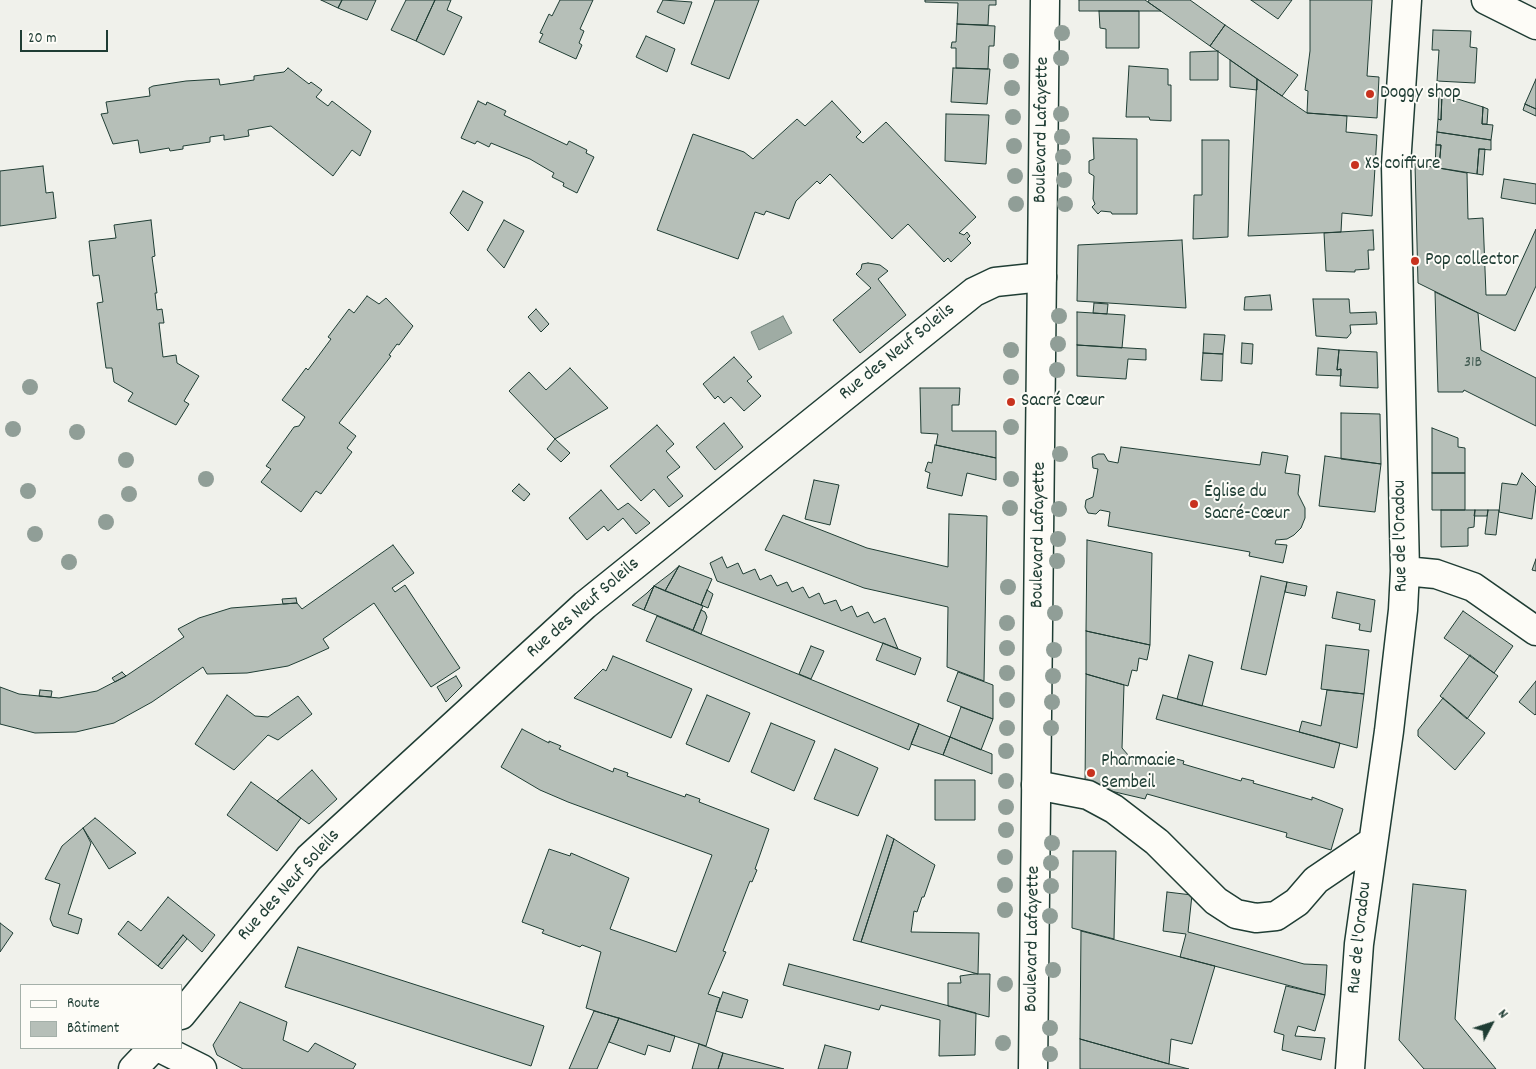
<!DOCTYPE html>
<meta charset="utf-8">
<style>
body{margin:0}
#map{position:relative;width:1536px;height:1069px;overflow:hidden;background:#f0f1eb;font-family:Dekko,sans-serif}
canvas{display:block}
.legend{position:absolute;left:20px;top:984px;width:162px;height:65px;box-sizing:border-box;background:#fdfcf7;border:1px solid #a4b0a9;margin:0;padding:6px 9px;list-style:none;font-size:15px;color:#1f3d34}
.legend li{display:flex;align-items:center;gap:10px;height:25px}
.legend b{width:25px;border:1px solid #a4b0a9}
.north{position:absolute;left:1466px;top:999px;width:50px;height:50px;-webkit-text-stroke:4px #fdfcf7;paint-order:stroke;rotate:50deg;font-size:14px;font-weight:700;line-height:20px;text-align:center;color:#1f3d34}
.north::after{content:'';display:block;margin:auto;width:18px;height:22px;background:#1f3d34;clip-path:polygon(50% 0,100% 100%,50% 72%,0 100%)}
.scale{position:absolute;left:20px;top:30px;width:88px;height:22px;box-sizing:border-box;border:2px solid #1f3d34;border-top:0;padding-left:6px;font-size:15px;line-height:18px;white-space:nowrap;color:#1f3d34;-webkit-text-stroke:4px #fdfcf7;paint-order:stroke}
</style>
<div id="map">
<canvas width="1536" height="1069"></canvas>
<ul class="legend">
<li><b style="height:6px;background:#fdfcf7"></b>Route</li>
<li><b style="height:14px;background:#b6bfb8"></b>Bâtiment</li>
</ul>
<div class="north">N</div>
<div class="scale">20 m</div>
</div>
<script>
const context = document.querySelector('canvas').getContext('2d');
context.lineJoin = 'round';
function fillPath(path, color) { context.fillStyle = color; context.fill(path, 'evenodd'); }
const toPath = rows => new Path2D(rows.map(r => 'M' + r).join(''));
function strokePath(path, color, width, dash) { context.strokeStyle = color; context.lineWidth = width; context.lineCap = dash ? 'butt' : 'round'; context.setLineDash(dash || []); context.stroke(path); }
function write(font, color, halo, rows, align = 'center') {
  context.font = font + ' Dekko,sans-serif'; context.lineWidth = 4; context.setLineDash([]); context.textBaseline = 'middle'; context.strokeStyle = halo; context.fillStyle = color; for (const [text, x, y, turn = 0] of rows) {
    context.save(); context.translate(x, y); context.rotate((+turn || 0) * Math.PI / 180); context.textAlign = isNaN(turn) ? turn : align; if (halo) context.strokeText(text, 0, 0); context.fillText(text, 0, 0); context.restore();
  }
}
const water = toPath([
 [783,316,792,333,759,350,751,332,783,316]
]);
fillPath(water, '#9faca4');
strokePath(water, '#6c8077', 1);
const building = toPath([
 [321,0,342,0,338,8,321,0],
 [342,0,376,0,367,20,338,8,342,0],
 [406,0,435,0,416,41,391,30,406,0],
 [435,0,451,0,447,10,462,17,444,55,416,41,435,0],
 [560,0,593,0,580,29,584,31,579,43,582,45,576,59,539,42,543,34,540,33,549,14,552,16,560,0],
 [663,0,692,2,684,24,657,12,663,0],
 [715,0,759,0,729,79,691,64,715,0],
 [925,0,996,0,996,5,989,5,988,25,957,24,958,3,925,2,925,0],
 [1079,0,1145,0,1161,11,1079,11,1079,0],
 [1149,0,1190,0,1225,25,1210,46,1148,2,1149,0],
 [1251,0,1292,0,1278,19,1251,0],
 [1310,0,1372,0,1367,76,1379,77,1377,118,1307,113,1308,91,1305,90,1310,51,1310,0],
 [1099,11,1139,11,1139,48,1106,48,1106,29,1100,28,1099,11],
 [957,24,995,26,994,46,989,46,988,69,956,68,956,48,951,48,952,42,956,42,957,24],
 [1225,25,1298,75,1282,96,1210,46,1225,25],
 [1433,30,1471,31,1470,47,1477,48,1475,83,1437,81,1439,50,1432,50,1433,30],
 [646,36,675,49,667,72,636,57,646,36],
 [1218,51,1218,80,1190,80,1190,52,1218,51],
 [1230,60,1257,79,1257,90,1230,87,1230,60],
 [1129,66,1168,69,1168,85,1171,85,1171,121,1150,120,1149,117,1126,117,1129,66],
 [288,68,309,84,311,82,322,90,316,97,328,106,332,101,371,131,360,156,352,150,333,176,271,126,248,130,249,136,224,140,224,135,210,137,210,142,183,146,183,149,170,151,169,148,140,153,138,140,113,144,101,114,108,113,106,102,150,96,149,88,153,86,186,81,219,79,220,85,254,80,254,76,284,72,288,68],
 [953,68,990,69,987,104,951,102,953,68],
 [1257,79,1307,113,1347,116,1346,132,1377,135,1372,216,1342,213,1341,232,1248,236,1257,79],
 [1536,79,1536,109,1525,104,1536,79],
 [1439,93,1442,94,1441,120,1438,119,1439,93],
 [1442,94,1483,107,1482,124,1493,125,1491,140,1437,132,1438,119,1441,120,1442,94],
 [478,101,486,105,487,102,506,111,504,115,567,145,569,141,587,150,586,153,594,157,577,193,563,186,564,183,552,177,554,173,530,159,491,143,489,147,477,141,475,144,461,138,478,101],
 [832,101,861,132,856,137,863,143,886,122,976,217,959,233,964,235,967,232,970,236,967,239,971,243,951,262,948,258,944,262,908,224,892,239,830,174,820,184,817,181,796,201,789,219,766,211,764,215,755,212,738,259,657,230,693,134,744,152,753,159,797,119,805,126,832,101],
 [1525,104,1536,109,1536,116,1523,110,1525,104],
 [1483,107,1488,109,1487,124,1482,124,1483,107],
 [946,114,989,115,986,164,945,161,946,114],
 [1437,132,1491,140,1491,150,1479,149,1477,174,1439,168,1441,145,1436,145,1437,132],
 [1093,138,1137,139,1137,214,1112,214,1111,212,1101,211,1098,214,1092,207,1095,204,1093,199,1094,176,1089,173,1089,161,1094,159,1093,138],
 [1202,140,1229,140,1228,237,1193,239,1194,195,1202,195,1202,140],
 [1436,145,1441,145,1439,168,1435,168,1436,145],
 [1479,149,1485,149,1483,175,1477,174,1479,149],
 [1415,164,1467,173,1468,219,1483,218,1486,295,1506,295,1536,229,1536,286,1515,331,1418,283,1415,164],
 [43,166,46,193,53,192,56,218,0,226,0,171,43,166],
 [1504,179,1536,184,1536,204,1501,198,1504,179],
 [463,191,483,202,468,231,450,213,463,191],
 [151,220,155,256,152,257,157,293,155,293,157,310,162,309,164,323,159,323,163,357,176,355,177,363,199,376,184,401,189,404,176,425,128,401,133,393,114,382,112,368,106,368,97,303,103,302,99,275,93,276,89,241,116,238,114,225,151,220],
 [504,220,524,231,504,268,487,250,504,220],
 [1373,230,1374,250,1368,250,1369,269,1355,270,1355,272,1326,271,1324,233,1373,230],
 [1182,240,1186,308,1077,301,1078,245,1182,240],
 [868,263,880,265,888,271,878,279,906,315,860,353,833,320,871,288,856,274,861,269,862,264,868,263],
 [1435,292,1478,313,1481,350,1536,378,1536,426,1464,390,1463,392,1438,392,1435,292],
 [1270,295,1272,310,1244,310,1245,297,1270,295],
 [367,296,379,304,386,298,413,326,399,345,397,344,389,355,391,356,339,423,356,436,347,448,352,452,321,494,316,491,301,512,261,482,271,469,266,466,294,427,299,426,305,417,282,400,306,368,308,370,331,339,328,337,349,309,354,313,367,296],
 [1313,299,1349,299,1350,313,1376,312,1377,324,1350,325,1351,333,1347,338,1316,336,1313,299],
 [1094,303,1108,304,1107,314,1093,313,1094,303],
 [536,309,549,324,541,332,528,317,536,309],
 [1077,312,1125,315,1122,348,1077,345,1077,312],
 [1204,334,1225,335,1223,354,1203,353,1204,334],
 [1242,343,1253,344,1252,364,1241,363,1242,343],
 [1077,345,1146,349,1146,360,1128,359,1126,379,1077,376,1077,345],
 [1318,348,1339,350,1337,370,1341,369,1341,376,1316,375,1318,348],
 [1339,350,1377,352,1378,388,1340,386,1341,369,1337,370,1339,350],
 [1203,353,1223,354,1222,381,1201,380,1203,353],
 [734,357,752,377,747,381,761,396,744,411,731,397,724,403,718,396,715,399,703,384,734,357],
 [570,368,608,408,555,439,509,391,529,372,546,390,570,368],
 [920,388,960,388,959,405,952,405,952,431,996,431,996,458,936,445,938,434,921,433,920,388],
 [1341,413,1380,414,1381,464,1341,459,1341,413],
 [724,423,743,447,715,470,696,447,724,423],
 [657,425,674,444,666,451,680,467,667,477,683,496,669,507,654,489,641,501,610,466,657,425],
 [1432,428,1458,438,1458,447,1465,448,1465,473,1432,473,1432,428],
 [555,439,570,453,561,462,547,449,555,439],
 [935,445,996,458,996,480,967,473,962,496,927,488,930,473,925,471,928,462,932,463,935,445],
 [1121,447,1260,465,1262,452,1288,456,1285,473,1300,475,1298,494,1305,508,1305,518,1301,528,1294,535,1287,539,1276,540,1275,544,1287,545,1283,563,1249,556,1250,552,1108,526,1110,512,1100,510,1096,514,1088,513,1085,507,1086,500,1093,497,1098,469,1093,468,1092,457,1098,454,1104,454,1108,461,1118,463,1121,447],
 [1325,456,1381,464,1375,512,1319,506,1325,456],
 [1432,473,1465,473,1465,510,1432,510,1432,473],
 [1522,473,1536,487,1532,519,1499,512,1502,483,1517,485,1522,473],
 [814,480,839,485,830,525,805,519,814,480],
 [519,484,530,494,524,501,512,491,519,484],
 [601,490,618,510,628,503,650,523,636,534,623,518,608,531,604,526,587,540,569,518,601,490],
 [1441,510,1475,510,1474,527,1468,528,1468,546,1441,547,1441,510],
 [1475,510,1488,510,1487,516,1474,516,1475,510],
 [1488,510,1499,510,1496,535,1485,534,1488,510],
 [949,514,987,516,984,681,947,667,948,607,864,588,765,550,783,515,867,548,948,567,949,514],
 [1087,540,1152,553,1150,645,1086,631,1087,540],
 [393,545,414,573,392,588,395,592,405,585,460,668,431,687,374,603,323,639,329,648,307,658,288,666,247,673,207,674,203,667,152,702,114,723,76,732,35,733,0,724,0,687,19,694,59,698,97,691,126,676,184,637,178,629,199,618,231,608,297,603,302,609,393,545],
 [722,557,727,568,738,563,743,574,755,569,760,580,771,575,777,586,787,582,792,592,803,587,809,598,819,593,824,604,836,600,841,611,852,606,857,617,868,612,874,623,885,618,898,649,717,581,710,563,722,557],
 [1536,559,1536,571,1532,570,1536,559],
 [679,566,712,579,701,605,665,591,679,566],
 [679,566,665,591,654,586,671,573,679,566],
 [1261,576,1287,582,1266,675,1241,669,1261,576],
 [1287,582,1307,586,1305,596,1285,592,1287,582],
 [654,586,644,610,632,605,647,593,654,586],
 [654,586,703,606,693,630,644,610,654,586],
 [707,590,713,594,708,608,701,605,707,590],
 [1337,592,1375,600,1371,632,1359,630,1360,624,1332,618,1337,592],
 [296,598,297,603,283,604,282,599,296,598],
 [701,610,705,612,707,617,701,634,693,630,701,610],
 [1463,611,1513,646,1494,673,1444,638,1463,611],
 [657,616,919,724,909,750,646,641,657,616],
 [1086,631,1150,645,1147,660,1139,658,1137,671,1132,670,1128,686,1086,674,1086,631],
 [883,643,921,658,915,675,876,660,883,643],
 [1326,645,1369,650,1364,694,1321,689,1326,645],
 [811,646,824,651,811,679,799,674,811,646],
 [1189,655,1213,662,1202,706,1177,699,1189,655],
 [1470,655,1498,676,1467,719,1440,696,1470,655],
 [613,656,692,689,671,738,574,698,603,669,606,671,613,656],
 [122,672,126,676,115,682,112,678,122,672],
 [958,672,993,685,993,719,947,701,958,672],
 [1086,674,1124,685,1122,748,1129,756,1152,762,1153,756,1172,761,1173,758,1184,761,1183,764,1241,781,1242,778,1254,781,1253,783,1312,800,1312,797,1343,809,1331,850,1286,837,1287,833,1147,794,1145,799,1085,785,1086,674],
 [456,676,462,686,446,702,437,687,456,676],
 [1536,681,1536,714,1535,715,1519,702,1536,681],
 [40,690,52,691,51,697,39,696,40,690],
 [1327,690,1364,694,1357,748,1299,732,1302,721,1321,726,1327,690],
 [227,695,255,716,268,717,298,696,312,714,278,740,268,735,234,770,195,744,227,695],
 [707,695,750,713,729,762,686,744,707,695],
 [1163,695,1340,743,1334,768,1156,719,1163,695],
 [1443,698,1485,733,1455,770,1418,736,1418,730,1443,698],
 [961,707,993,719,981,750,950,737,961,707],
 [771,723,815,741,794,791,751,772,771,723],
 [919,724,950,737,943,755,911,744,919,724],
 [522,729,549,743,549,741,561,746,559,749,613,772,614,768,628,773,627,776,685,797,686,794,700,799,699,802,769,829,755,869,757,870,752,882,750,881,723,951,726,952,708,994,720,998,706,1046,586,1008,601,952,582,945,580,947,542,933,544,930,522,922,549,849,570,856,571,853,629,878,610,929,676,952,712,855,568,802,540,790,501,767,522,729],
 [950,737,992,754,992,774,943,755,950,737],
 [835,749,878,768,858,816,814,799,835,749],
 [312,770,337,799,309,824,277,801,312,770],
 [935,780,975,780,975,820,935,820,935,780],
 [251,782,301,818,277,851,227,815,251,782],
 [95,818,99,821,136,853,109,869,83,828,95,818],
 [83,828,91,843,68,914,82,919,78,934,53,926,50,919,60,884,45,879,62,846,83,828],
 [887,835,894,839,861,942,853,940,887,835],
 [894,839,935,865,924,897,922,897,917,912,914,911,911,932,979,933,978,974,861,942,894,839],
 [1073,851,1116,851,1114,939,1072,928,1073,851],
 [1413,884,1466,890,1455,1019,1496,1069,1424,1069,1399,1040,1413,884],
 [1167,892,1192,895,1188,932,1304,964,1327,965,1325,995,1180,957,1186,934,1163,931,1167,892],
 [168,897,215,935,202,952,183,935,158,966,118,934,128,921,141,931,168,897],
 [0,923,13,933,0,952,0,923],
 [1081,931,1215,966,1192,1044,1171,1039,1169,1064,1080,1039,1081,931],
 [183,935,187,939,162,969,158,966,183,935],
 [298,947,544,1026,531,1066,285,987,298,947],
 [789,964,976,1013,975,1055,939,1056,940,1020,881,1005,879,1010,783,985,789,964],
 [974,974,990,974,989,1017,948,1006,948,983,961,983,960,976,974,974],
 [1286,986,1325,995,1315,1031,1298,1026,1295,1036,1325,1038,1321,1060,1282,1050,1284,1035,1274,1032,1286,986],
 [723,992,748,1000,742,1018,716,1011,723,992],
 [240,1002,287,1022,283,1040,308,1052,315,1043,356,1064,353,1069,243,1069,217,1055,213,1045,240,1002],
 [594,1011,619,1018,597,1069,569,1069,594,1011],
 [619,1018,675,1036,670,1052,648,1045,645,1055,609,1042,619,1018],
 [1080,1039,1169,1064,1189,1069,1080,1069,1080,1039],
 [699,1044,723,1053,718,1069,692,1069,699,1044],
 [825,1045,851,1052,847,1069,818,1069,825,1045],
 [723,1053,784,1069,718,1069,723,1053]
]);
fillPath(building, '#b6bfb8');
strokePath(building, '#1f3d34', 1);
const street = toPath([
 [1486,0,1536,25],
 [1405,571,1436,574,1473,587,1536,631],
 [1036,785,1088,795,1114,809,1157,842,1216,901,1236,914,1256,918,1276,916,1297,902,1316,880,1372,842],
 [181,1015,309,858,585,605,974,292,995,282,1042,277],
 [160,1048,202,1069],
 [133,1069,153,1048],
 [1350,1069,1359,944,1389,731,1403,610,1405,571,1396,165,1407,0]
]);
const primary = toPath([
 [1033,1069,1045,0]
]);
strokePath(street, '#1f3d34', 31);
strokePath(primary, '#1f3d34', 31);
strokePath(street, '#fdfcf7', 28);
strokePath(primary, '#fdfcf7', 28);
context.fillStyle = '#909e97';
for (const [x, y] of [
 [1062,33],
 [1061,58],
 [1011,61],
 [1012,88],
 [1061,114],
 [1013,117],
 [1062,137],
 [1014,146],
 [1063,157],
 [1015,176],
 [1064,180],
 [1016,204],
 [1065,204],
 [1059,316],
 [1058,344],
 [1011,350],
 [1057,370],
 [1011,377],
 [30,387],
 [1011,427],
 [13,429],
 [77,432],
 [1060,454],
 [126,460],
 [206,479],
 [1011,479],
 [28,491],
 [129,494],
 [1010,508],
 [1059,509],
 [106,522],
 [35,534],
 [1058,539],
 [1057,561],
 [69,562],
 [1008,587],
 [1055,613],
 [1007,623],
 [1007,648],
 [1054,650],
 [1007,673],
 [1053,676],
 [1007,700],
 [1052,702],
 [1007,728],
 [1051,728],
 [1006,751],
 [1006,781],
 [1006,807],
 [1006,830],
 [1052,843],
 [1005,857],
 [1051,863],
 [1005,885],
 [1051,886],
 [1005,910],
 [1050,916],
 [1053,970],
 [1005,984],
 [1050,1028],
 [1003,1043],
 [1050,1054]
]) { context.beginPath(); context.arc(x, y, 8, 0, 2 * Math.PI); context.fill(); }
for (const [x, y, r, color] of [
 [1370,94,5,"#c8321e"],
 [1355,165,5,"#c8321e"],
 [1415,261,5,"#c8321e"],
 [1011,402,5,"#c8321e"],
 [1194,504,5,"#c8321e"],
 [1091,773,5,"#c8321e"]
]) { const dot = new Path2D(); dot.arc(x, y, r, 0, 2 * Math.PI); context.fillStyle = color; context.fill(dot); strokePath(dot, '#fdfcf7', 2); }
write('16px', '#455e55', null, [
 ["31B",1473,364]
]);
write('19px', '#1f3d34', '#fdfcf7', [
 ["Doggy shop",1380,94],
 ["XS coiffure",1365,165],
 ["Pop collector",1425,261],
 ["Sacré Cœur",1021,402],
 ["Église du",1204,493],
 ["Sacré-Cœur",1204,515],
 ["Pharmacie",1101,762],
 ["Sembeil",1101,784]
], 'left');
write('19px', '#1f3d34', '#fdfcf7', [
 ["Boulevard Lafayette",1043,130,-89],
 ["Rue des Neuf Soleils",898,353,-39],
 ["Boulevard Lafayette",1040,535,-89],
 ["Rue de l'Oradou",1402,536,-91],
 ["Rue des Neuf Soleils",584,609,-41],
 ["Rue des Neuf Soleils",290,886,-48],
 ["Rue de l'Oradou",1361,938,-84],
 ["Boulevard Lafayette",1034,939,-89]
]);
</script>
